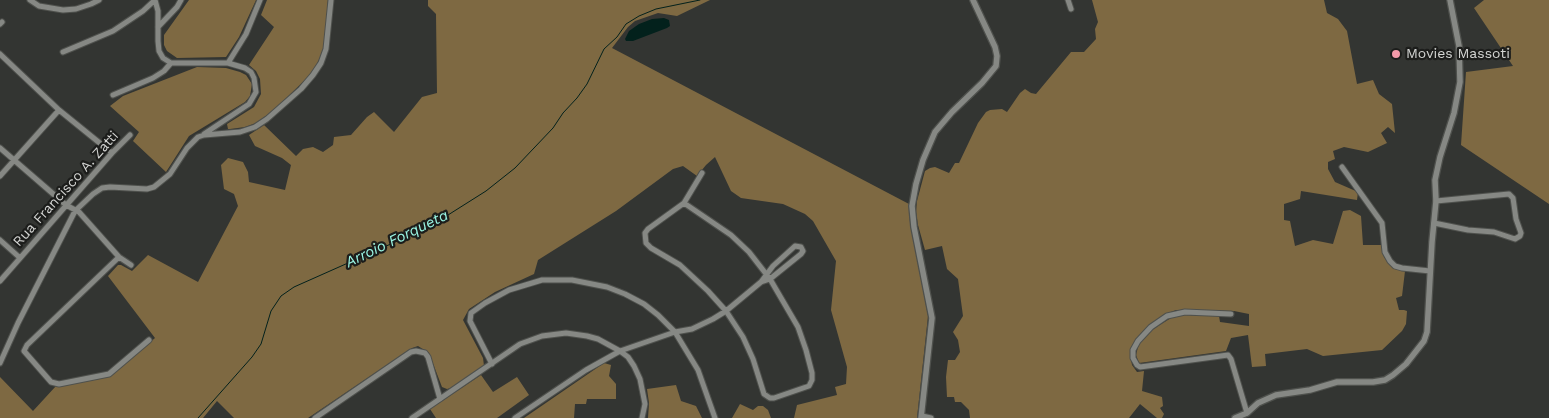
<!DOCTYPE html>
<style>
body{margin:0}
canvas{display:block;background:#333532}
</style>
<canvas width="1549" height="418"></canvas>
<script>
const context = document.querySelector('canvas').getContext('2d');
context.lineJoin = 'round';
function fillPath(path, color) { context.fillStyle = color; context.fill(path, 'evenodd'); }
const toPath = rows => new Path2D(rows.map(r => 'M' + r).join(''));
function strokePath(path, color, width, dash) { context.strokeStyle = color; context.lineWidth = width; context.lineCap = dash ? 'butt' : 'round'; context.setLineDash(dash || []); context.stroke(path); }
function write(font, color, halo, rows, align = 'center') {
  context.font = font + ' "Work Sans",sans-serif'; context.lineWidth = 4.5; context.setLineDash([]); context.textBaseline = 'middle'; context.strokeStyle = halo; context.fillStyle = color; for (const [text, x, y, turn = 0] of rows) {
    context.save(); context.translate(x, y); context.rotate((+turn || 0) * Math.PI / 180); context.textAlign = isNaN(turn) ? turn : align; if (halo) context.strokeText(text, 0, 0); context.fillText(text, 0, 0); context.restore();
  }
}
fillPath(toPath([
 [189,0,256,0,239,37,226,57,177,58,167,51,164,45,164,35],
 [267,0,328,0,324,50,312,73,273,111,256,123,245,127,230,129,228,129,227,124,254,107,261,94,260,79,256,71,249,65,274,27,261,15],
 [428,0,710,0,677,16,658,13,635,21,628,27,612,48,909,204,910,223,928,316,917,418,794,418,797,405,837,395,835,387,846,384,847,367,831,310,836,261,813,221,805,214,783,204,741,198,731,191,715,157,706,165,697,176,683,166,673,169,616,211,538,260,534,274,495,292,469,309,463,320,483,358,484,366,451,388,447,389,442,387,429,353,418,346,412,348,308,418,234,418,217,401,203,418,0,418,0,377,33,411,56,386,99,379,112,375,155,338,108,276,118,265,121,265,132,271,148,255,198,282,238,206,234,194,224,189,221,165,228,158,243,162,248,172,249,182,285,190,291,165,282,158,255,146,249,135,264,125,296,156,303,149,313,147,323,152,333,145,334,137,351,135,367,117,374,112,394,132,422,97,437,93,436,14,428,6],
 [1092,0,1324,0,1327,13,1338,19,1347,31,1357,84,1373,80,1379,94,1392,104,1395,133,1388,127,1381,133,1387,143,1368,152,1344,147,1333,151,1335,159,1328,162,1328,169,1335,182,1358,192,1357,200,1301,191,1300,199,1284,204,1284,220,1290,221,1295,246,1313,240,1333,244,1343,211,1350,210,1361,216,1363,245,1382,245,1384,257,1392,267,1405,271,1402,296,1396,298,1399,310,1404,310,1407,311,1406,324,1402,331,1382,350,1323,356,1307,349,1265,354,1266,366,1252,367,1248,335,1231,338,1226,351,1139,363,1136,355,1139,343,1150,331,1171,318,1184,315,1219,316,1220,322,1249,326,1249,314,1234,311,1176,310,1166,314,1147,327,1134,343,1130,354,1132,365,1137,372,1144,371,1142,391,1162,397,1163,406,1160,408,1164,414,1162,418,1157,418,1140,404,1129,418,970,418,969,410,961,402,955,402,954,397,947,397,946,377,948,360,955,360,960,352,958,340,953,332,963,316,958,279,947,269,942,246,925,250,918,225,916,212,917,201,925,171,930,168,935,167,949,173,955,163,959,163,978,123,986,112,990,110,1002,109,1007,112,1020,93,1025,89,1031,93,1036,94,1071,52,1084,52,1096,39,1095,29,1098,22],
 [1484,0,1549,0,1549,204,1461,145,1466,72,1513,66,1474,8],
 [197,67,226,68,240,72,246,75,252,84,250,96,245,102,189,136,166,172,133,141,139,132,110,106,123,96],
 [604,363,611,365,609,376,616,384,616,399,587,399,586,404,575,404,574,418,524,418],
 [481,375,493,392,517,377,529,395,497,418,436,418,430,409],
 [676,385,681,401,696,406,702,418,648,418,649,403,647,389],
 [740,404,753,410,758,406,763,406,768,410,771,418,732,418]
]), '#7e6942');
fillPath(toPath([
 [664,18,669,20,670,26,667,28,633,41,626,41,625,39,629,31,639,24,652,19]
]), '#03211c');
strokePath(toPath([
 [198,418,252,357,261,344,271,311,281,296,294,287,429,227,486,191,515,168,553,128,563,113,577,98,587,84,604,49,617,37,626,24,639,16,656,9,700,0]
]), '#03211c', 1);
const minor = toPath([
 [30,0,39,6,63,10,76,9,91,4,99,0],
 [155,0,158,11,158,41,159,51,163,58,171,63,228,63,245,68,251,72,254,78,256,92,249,104,204,134],
 [1068,0,1071,9],
 [0,24,2,22],
 [158,27,177,7,181,0],
 [63,52,113,31,143,11,155,0],
 [0,54,59,110,112,153],
 [228,63,246,34,260,0],
 [113,95,153,78,164,71,171,63],
 [0,148,66,205,79,212,119,257,131,265],
 [1342,167,1382,223,1385,252,1390,261,1395,266,1402,268,1430,271],
 [0,176,59,110],
 [684,203,731,235,749,252,770,279,798,327,806,350,812,373,812,380,809,386,774,398,770,398,764,394,753,359,743,337,726,311,708,291,680,265,651,248,646,243,645,233,648,229,684,203,702,173],
 [1434,223,1468,230,1494,232,1515,239,1520,236,1521,233,1516,219,1513,198,1509,194,1436,201],
 [0,240,19,257],
 [119,257,27,345,24,351,51,382,59,384,109,374,149,340],
 [0,281,112,153,130,135],
 [1231,314,1185,312,1167,316,1151,327,1138,341,1133,350,1133,358,1137,365,1140,367,1228,355,1231,359,1247,413],
 [0,363,18,323,75,211,93,194,102,188,110,187,147,189,154,187,170,174,187,148,198,137,204,135,240,132,255,127,267,119,301,89,313,75,321,63,326,49,331,0],
 [492,364,470,321,471,313,485,303,509,290,542,280,572,280,607,287,625,294,644,304,658,315,675,332,698,370,715,418],
 [922,416,931,418],
 [315,418,411,352,416,351,425,353,428,357,440,399],
 [412,418,520,344,542,336,566,333,587,336,598,339,620,351,628,357,634,366,640,379,645,404,642,418],
 [515,418,586,370,620,351,675,332,692,329,713,319,726,311,761,282,773,266,795,246,801,247,803,251,801,254,770,279,761,282]
]);
const tertiary = toPath([
 [921,418,932,318,914,227,912,206,916,184,923,160,935,132,952,112,982,83,996,66,997,56,995,47,973,0],
 [1235,418,1247,413,1258,403,1276,395,1310,390,1337,382,1373,382,1385,380,1393,375,1406,364,1424,341,1427,332,1432,242,1436,201,1435,180,1440,157,1454,113,1460,82,1459,46,1450,0]
]);
strokePath(minor, '#4f514d', 7);
strokePath(tertiary, '#4f514d', 8);
strokePath(minor, '#868884', 5);
strokePath(tertiary, '#868884', 5.5);
for (const [x, y, r, color] of [
 [1396,54,5,"#f39aa9"]
]) { const dot = new Path2D(); dot.arc(x, y, r, 0, 2 * Math.PI); context.fillStyle = color; context.fill(dot); strokePath(dot, '#1c1d1b', 2); }
write('14px', '#d4d5d3', '#1c1d1b', [
 ["Movies Massoti",1406,54]
], 'left');
write('14px', '#d4d5d3', '#1c1d1b', [
 ["Rua Francisco A. Zatti",66,189,-48]
]);
write('italic 15px', '#9af6e4', '#1c1d1b', [
 ["Arroio Forqueta",397,239,-26]
]);
</script>
